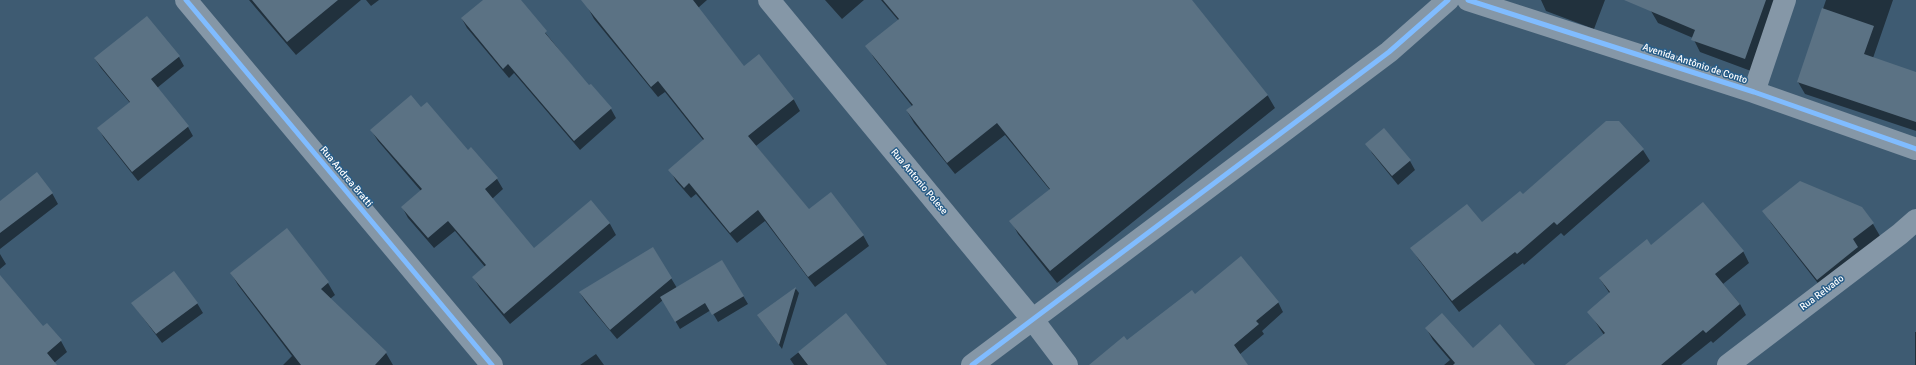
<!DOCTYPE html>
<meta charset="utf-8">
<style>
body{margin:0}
canvas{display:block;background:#3e5b72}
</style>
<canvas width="1916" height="365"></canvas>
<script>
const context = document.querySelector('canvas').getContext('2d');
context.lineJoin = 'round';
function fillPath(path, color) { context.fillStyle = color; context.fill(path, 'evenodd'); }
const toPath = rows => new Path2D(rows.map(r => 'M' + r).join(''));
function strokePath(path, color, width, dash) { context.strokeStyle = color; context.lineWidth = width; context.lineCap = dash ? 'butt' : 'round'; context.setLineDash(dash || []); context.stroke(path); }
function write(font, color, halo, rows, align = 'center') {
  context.font = font + ' Signika,sans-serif'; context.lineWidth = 3; context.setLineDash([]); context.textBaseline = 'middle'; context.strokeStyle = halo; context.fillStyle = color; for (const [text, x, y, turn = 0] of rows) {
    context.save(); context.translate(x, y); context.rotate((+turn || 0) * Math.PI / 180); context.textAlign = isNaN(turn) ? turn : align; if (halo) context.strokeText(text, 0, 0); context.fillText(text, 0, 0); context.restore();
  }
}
fillPath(toPath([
 [249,0,361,0,296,55],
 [366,0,379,0,371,6],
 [484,0,519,0,589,87,611,109,616,118,580,150,514,73,509,78,467,28,462,19],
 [597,0,707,0,698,8,744,67,759,56,794,100,800,111,756,146,809,210,863,235,869,246,815,287,765,221,737,243,696,194,691,198,676,181,670,170,704,141,665,92,658,97,594,19,588,8],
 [825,0,864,0,842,19],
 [881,0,1191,0,1268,96,1275,108,1057,283,1018,234,1011,221,1050,190,1005,135,955,174,914,123,907,111,912,106,874,58,867,46,899,21],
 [1541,0,1605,0,1594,29,1546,11],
 [1655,0,1777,0,1751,71,1700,52,1693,38,1658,23,1651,11],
 [1826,0,1893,0,1873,58,1916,73,1916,131,1805,94,1798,82],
 [147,17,179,57,184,66,157,88,188,127,193,136,138,181,104,138,98,128,130,103,101,68,95,59],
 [421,109,497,179,503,189,492,199,534,250,591,202,610,224,616,235,510,324,480,288,473,277,485,267,455,231,434,248,408,218,402,207,421,191,378,141,371,130],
 [1367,144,1410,161,1415,170,1398,185,1372,153],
 [1643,150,1650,161,1564,236,1561,233,1524,265,1523,263,1459,312,1419,260,1412,249,1482,224,1523,196],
 [52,193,58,204,0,249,0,203],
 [1764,211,1873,224,1880,236,1824,291,1771,223],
 [287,230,328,283,335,295,330,299,386,353,393,365,283,365,292,356,238,285,231,273],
 [1651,246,1743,251,1749,263,1723,284,1740,304,1746,315,1713,343,1711,341,1681,365,1567,365,1604,335,1589,312,1610,294,1600,279],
 [653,248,677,288,722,261,748,304,718,322,711,310,680,329,663,300,617,339,586,302,580,293],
 [0,254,6,264,0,269],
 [0,277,43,327,61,341,67,352,54,363,56,365,0,365],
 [796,289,799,293,782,349,758,316],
 [1194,296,1278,302,1283,312,1262,331,1264,334,1239,355,1246,365,1104,365,1127,341],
 [132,303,197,303,203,313,162,343],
 [846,315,885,365,794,365,790,359],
 [1426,328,1473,349,1534,365,1444,365,1450,360,1433,340],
 [1915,332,1916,332,1916,365,1915,365],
 [596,354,604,365,580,365]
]), '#0007');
fillPath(toPath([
 [252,0,338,0,287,42],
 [483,0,521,0,547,31,545,33,589,85,591,84,612,108,574,141,508,64,503,69,461,18],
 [581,0,693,0,744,66,759,54,794,99,748,136,809,209,831,192,864,235,808,277,758,210,730,233,689,183,684,188,668,170,704,139,658,81,651,87],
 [883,0,1192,0,1268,95,1050,271,1009,221,1050,189,997,123,947,163,906,110,913,105,865,46,899,19],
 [1624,0,1766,0,1745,59,1691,40,1695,30],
 [1822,8,1874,26,1864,54,1916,72,1916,122,1797,82],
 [147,16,180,56,151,79,189,126,132,172,97,128,130,102,94,58],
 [411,95,421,107,427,102,468,150,471,147,498,178,485,189,534,248,591,200,610,223,504,314,472,277,486,265,448,221,428,238,401,207,422,189,370,130],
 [1606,121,1619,121,1644,149,1557,225,1554,222,1517,254,1515,252,1452,301,1410,248,1467,204,1482,222,1520,191,1523,194],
 [1384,128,1411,160,1392,176,1365,144],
 [37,172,53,193,0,233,0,201],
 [1800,181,1862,207,1874,223,1853,239,1858,247,1817,280,1762,211],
 [1703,202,1744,251,1715,274,1740,304,1706,333,1703,330,1661,365,1565,365,1605,333,1587,312,1610,292,1599,278,1647,239,1651,245],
 [287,228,329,282,321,289,387,352,375,365,301,365,230,273],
 [653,247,672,278,610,330,579,292],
 [1241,256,1279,302,1256,321,1259,324,1234,345,1248,365,1089,365,1124,336,1127,340,1192,290,1195,294],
 [722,260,744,296,712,315,705,303,675,322,660,297],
 [174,271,198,303,156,334,131,303],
 [0,275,43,326,47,323,62,340,47,353,57,365,0,365],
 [796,287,779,345,757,315],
 [846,313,887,365,808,365,798,352],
 [1442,313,1473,348,1500,324,1535,365,1453,365,1455,363,1425,328]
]), '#5b7284');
strokePath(toPath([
 [186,0,492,365],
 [769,0,1033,320,1067,365],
 [1468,0,1754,92,1916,149],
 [1754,92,1785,0],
 [972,365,1389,52,1448,0],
 [1728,365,1900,234,1916,220]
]), '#8597a7', 22);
strokePath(toPath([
 [186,0,492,365],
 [1468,0,1754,92,1916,149],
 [972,365,1389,52,1448,0]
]), '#80bcff', 5);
write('10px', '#fff', '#285d88', [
 ["Avenida Antônio de Conto",1695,64,18],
 ["Rua Andrea Bratti",346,177,50],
 ["Rua Antonio Polese",919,182,50],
 ["Rua Relvado",1822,293,-37]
]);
</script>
